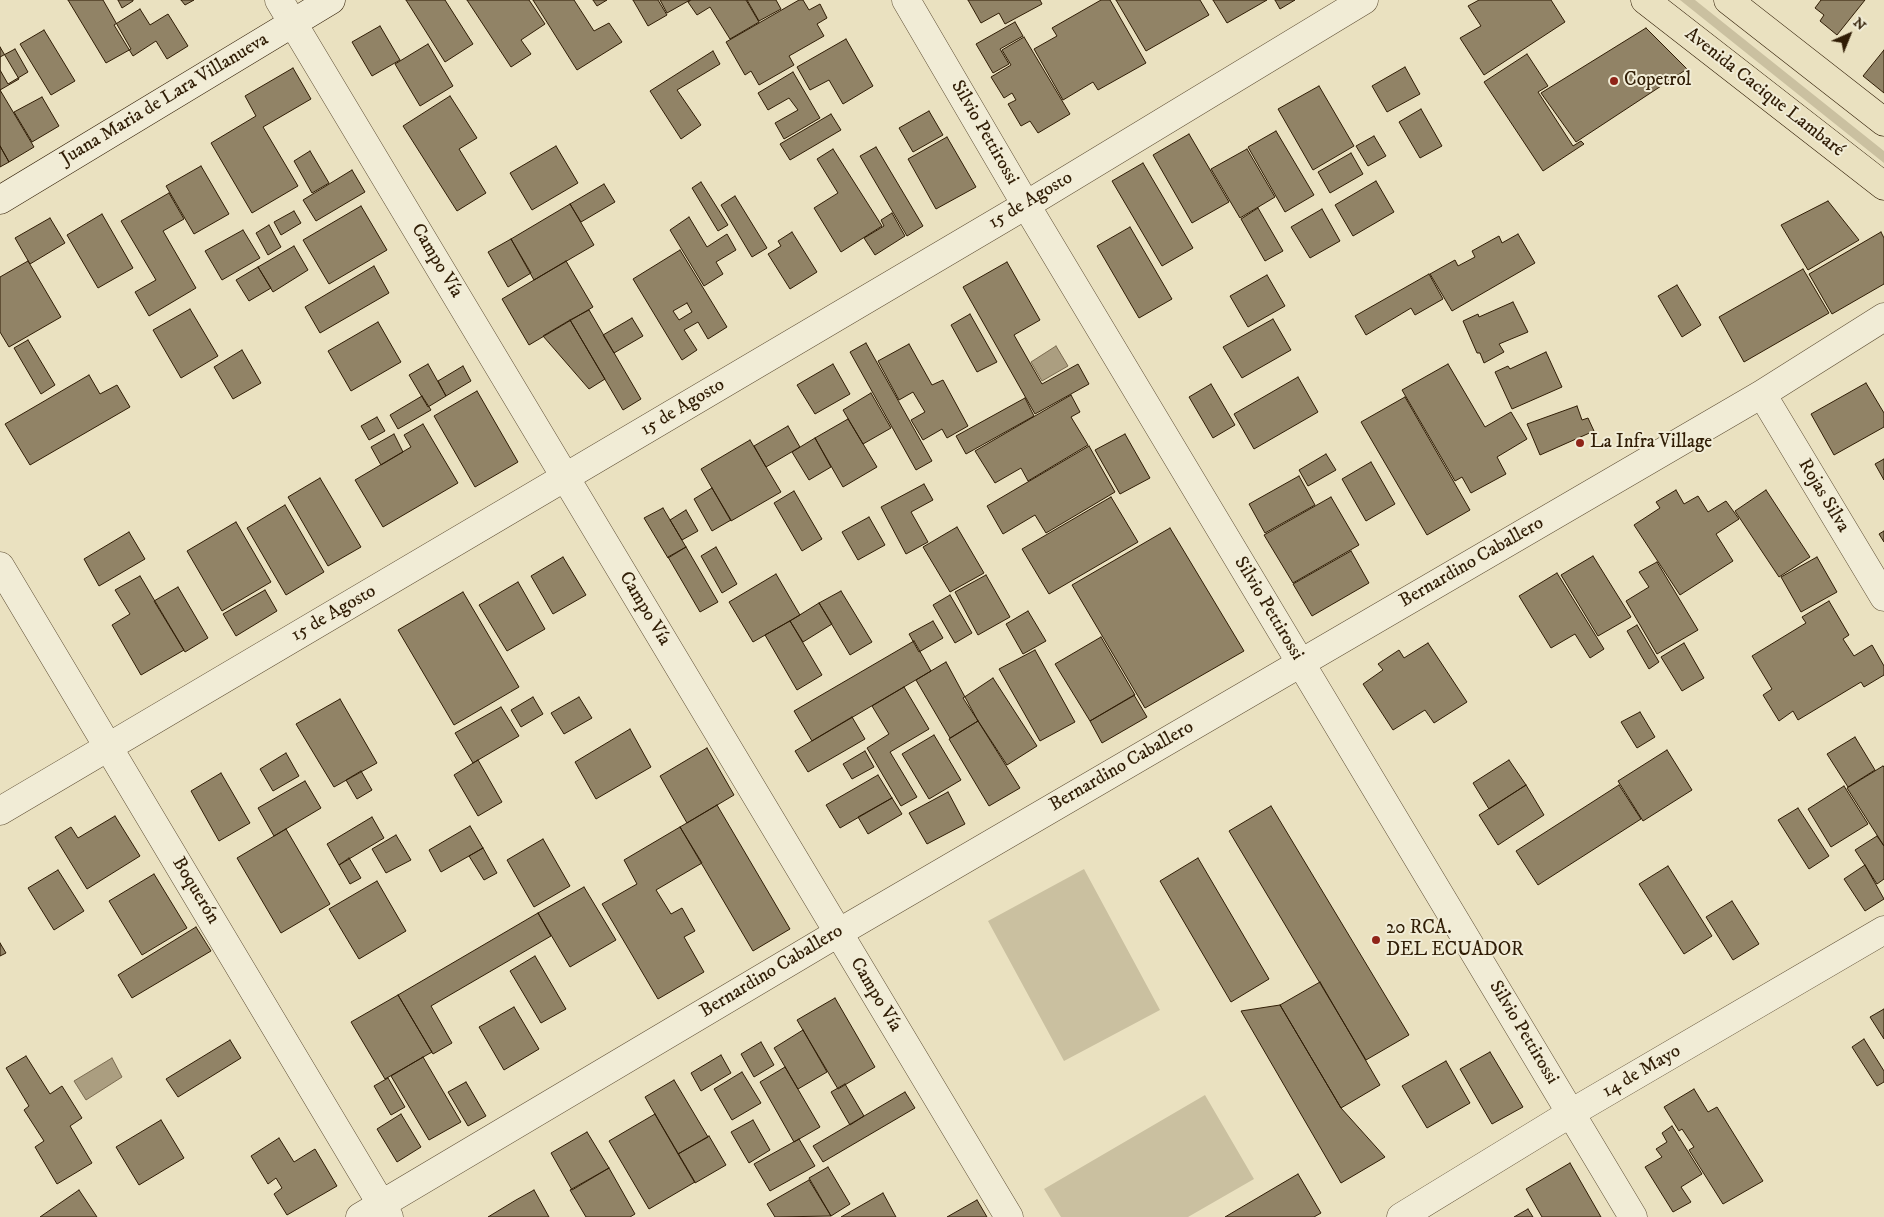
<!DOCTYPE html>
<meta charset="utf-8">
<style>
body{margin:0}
#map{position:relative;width:1884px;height:1217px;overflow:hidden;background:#eae1c0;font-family:"IM FELL DW Pica",serif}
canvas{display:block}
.north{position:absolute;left:1824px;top:10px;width:50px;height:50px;-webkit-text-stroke:4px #f1ecd6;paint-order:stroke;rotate:44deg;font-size:14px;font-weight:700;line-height:20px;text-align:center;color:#301d05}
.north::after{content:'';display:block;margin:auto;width:18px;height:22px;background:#301d05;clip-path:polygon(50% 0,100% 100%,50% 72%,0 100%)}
</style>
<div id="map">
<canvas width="1884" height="1217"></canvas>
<div class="north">N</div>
</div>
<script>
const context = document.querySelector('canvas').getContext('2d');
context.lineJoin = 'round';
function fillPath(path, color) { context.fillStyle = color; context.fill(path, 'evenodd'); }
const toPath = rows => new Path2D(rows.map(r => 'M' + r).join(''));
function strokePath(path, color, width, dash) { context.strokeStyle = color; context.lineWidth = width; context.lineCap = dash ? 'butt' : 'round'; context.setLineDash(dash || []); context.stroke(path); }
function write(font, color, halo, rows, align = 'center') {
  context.font = font + ' "IM FELL DW Pica",serif'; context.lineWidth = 4; context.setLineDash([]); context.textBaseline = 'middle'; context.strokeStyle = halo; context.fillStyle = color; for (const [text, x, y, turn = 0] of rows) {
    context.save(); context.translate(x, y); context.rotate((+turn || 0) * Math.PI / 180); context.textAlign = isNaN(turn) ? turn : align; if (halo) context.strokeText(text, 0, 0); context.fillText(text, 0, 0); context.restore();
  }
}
fillPath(toPath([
 [1680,0,1695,0,1884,151,1884,163],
 [1084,869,1160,1010,1064,1061,988,921],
 [1205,1095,1254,1179,1188,1217,1061,1217,1044,1189]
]), '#cac0a0');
const water = toPath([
 [1056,346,1068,366,1042,381,1031,362,1056,346],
 [112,1058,122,1077,86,1100,74,1081,112,1058]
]);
fillPath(water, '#ab9e80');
strokePath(water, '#7a6a4f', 1);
const building = toPath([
 [68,0,103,0,131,49,106,63,68,0],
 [118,0,133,0,133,1,122,8,118,0],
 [181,0,194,0,185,5,181,0],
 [406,0,445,0,473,44,445,62,406,0],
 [467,0,529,0,545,24,521,40,531,54,511,67,467,0],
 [533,0,574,0,594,31,609,23,622,42,577,70,533,0],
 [593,0,607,0,597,6,593,0],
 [633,0,658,0,667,15,648,26,633,0],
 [660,0,690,0,667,13,660,0],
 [691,0,746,0,759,22,730,39,710,7,697,15,688,2,691,0],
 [747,0,776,0,781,9,759,21,747,0],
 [799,0,803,0,809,10,820,4,827,18,817,24,824,36,789,56,794,65,759,85,751,71,745,75,726,42,799,0],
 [968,0,1040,0,1042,4,1005,24,999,13,981,23,968,0],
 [1101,0,1110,0,1146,63,1098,90,1093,82,1063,100,1034,49,1057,36,1052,28,1101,0],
 [1116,0,1200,0,1209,15,1146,51,1116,0],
 [1213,0,1267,0,1227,23,1213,0],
 [1275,0,1295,0,1280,9,1275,0],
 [1479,0,1551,0,1565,22,1484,75,1460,38,1481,26,1468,6,1479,0],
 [1821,0,1865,0,1837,35,1820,21,1824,15,1815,8,1821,0],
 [140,9,150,25,168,14,188,46,167,59,156,41,133,56,114,25,140,9],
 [1015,22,1023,36,1000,49,1009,64,993,73,976,44,1015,22],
 [380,26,400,60,372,76,352,42,380,26],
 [1646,28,1687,69,1576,142,1541,93,1646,28],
 [44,30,75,81,51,95,20,44,44,30],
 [1024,37,1070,114,1038,133,1030,121,1021,126,1008,104,1016,100,1012,93,1004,98,991,77,1011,65,1002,50,1024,37],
 [846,39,873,86,843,104,829,80,810,90,797,67,846,39],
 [428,44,453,86,420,106,395,64,428,44],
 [0,47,19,79,0,90,0,47],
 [15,49,28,72,8,84,0,70,0,57,15,49],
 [1884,50,1884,93,1863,76,1884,50],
 [713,51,720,64,677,90,701,125,681,139,650,91,713,51],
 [1527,54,1548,86,1538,92,1573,146,1581,141,1584,144,1543,171,1484,82,1527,54],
 [1405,67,1420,94,1387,112,1372,86,1405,67],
 [293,68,311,99,263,127,298,186,252,213,211,143,256,116,245,96,293,68],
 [793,72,820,118,784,139,775,123,798,110,789,98,768,110,758,93,793,72],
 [1319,86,1354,146,1313,170,1278,109,1319,86],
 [0,90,34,147,9,162,0,146,0,90],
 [450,96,477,138,459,149,486,193,457,211,403,126,450,96],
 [42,97,59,126,32,142,14,112,42,97],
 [1421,109,1442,146,1420,158,1399,122,1421,109],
 [929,111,943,135,913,152,899,128,929,111],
 [831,114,841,130,790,160,780,144,831,114],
 [1276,131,1314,195,1285,212,1248,147,1276,131],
 [1189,134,1229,202,1192,223,1153,155,1189,134],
 [1374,136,1386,156,1368,166,1356,146,1374,136],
 [947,137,976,187,936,209,908,159,947,137],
 [0,146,9,162,0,167,0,146],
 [556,146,578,183,532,210,510,173,556,146],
 [876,147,923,226,907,236,860,156,876,147],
 [833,149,882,226,841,252,814,208,838,193,817,159,833,149],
 [1247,149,1275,197,1240,218,1211,169,1247,149],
 [310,151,329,183,312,193,294,161,310,151],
 [1351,153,1363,174,1330,193,1318,172,1351,153],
 [1143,163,1193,248,1162,266,1112,181,1143,163],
 [201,166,229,214,194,234,166,186,201,166],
 [352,170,365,192,316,221,303,200,352,170],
 [1376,181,1394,212,1353,236,1335,205,1376,181],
 [701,182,728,225,718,231,692,188,701,182],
 [604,184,615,202,581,222,570,204,604,184],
 [169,193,184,219,163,231,196,288,149,316,135,292,156,280,121,221,169,193],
 [735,196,767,248,752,257,721,205,735,196],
 [1828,201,1859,240,1808,270,1781,225,1828,201],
 [570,204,594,245,534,280,511,239,570,204],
 [361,206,387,250,329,284,303,240,361,206],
 [1258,208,1283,251,1265,261,1241,219,1258,208],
 [1322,209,1340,241,1310,258,1291,227,1322,209],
 [294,211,301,223,281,235,274,222,294,211],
 [892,213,905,236,875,255,864,238,884,226,881,220,892,213],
 [102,214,133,268,98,288,67,235,102,214],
 [689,217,707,247,727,234,736,250,716,262,723,274,704,286,670,230,689,217],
 [50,218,65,243,30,264,15,238,50,218],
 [269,225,281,247,268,255,256,233,269,225],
 [1130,227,1172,299,1139,318,1097,246,1130,227],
 [243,230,260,258,222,280,205,251,243,230],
 [792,232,817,272,790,289,768,254,781,246,778,241,792,232],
 [1881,232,1884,238,1884,284,1832,314,1809,274,1881,232],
 [1518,234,1535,263,1452,311,1430,274,1455,260,1458,266,1475,257,1472,251,1499,236,1502,243,1518,234],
 [511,239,531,273,508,287,488,252,511,239],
 [294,246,308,270,273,292,258,267,294,246],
 [680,250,727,327,708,339,698,322,684,330,697,350,682,360,633,279,680,250],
 [687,303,692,312,679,320,673,311,687,303],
 [28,261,61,317,9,347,0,332,0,277,28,261],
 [566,261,593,307,529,345,502,299,566,261],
 [1007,262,1040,320,1014,335,1042,384,1078,364,1089,384,1035,414,963,287,1007,262],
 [374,266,389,293,320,333,305,307,374,266],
 [258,267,271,288,249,301,236,280,258,267],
 [1803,269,1829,313,1744,362,1719,317,1803,269],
 [1429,274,1443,299,1415,315,1411,308,1366,335,1355,316,1429,274],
 [1267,275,1285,306,1248,327,1230,296,1267,275],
 [1677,285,1701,325,1682,337,1658,296,1677,285],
 [1513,302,1528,332,1499,344,1504,352,1484,363,1480,353,1477,353,1463,321,1478,314,1479,317,1513,302],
 [190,309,218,356,181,378,153,330,190,309],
 [589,310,641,399,623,410,570,320,589,310],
 [970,314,997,362,977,372,951,325,970,314],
 [632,318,643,336,614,353,603,335,632,318],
 [1273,319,1291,350,1242,378,1223,347,1273,319],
 [570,320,605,379,589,389,543,336,570,320],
 [378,322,401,362,351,391,328,351,378,322],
 [28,340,55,385,41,394,14,348,28,340],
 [866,343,932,461,916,470,850,352,866,343],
 [909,344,932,385,943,380,968,426,947,438,942,429,923,440,911,420,925,412,913,392,899,400,878,361,909,344],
 [242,350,261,383,233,399,214,367,242,350],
 [1546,352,1562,387,1512,409,1495,372,1508,366,1510,369,1546,352],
 [428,364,446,396,428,407,409,375,428,364],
 [833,364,850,394,815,414,797,385,833,364],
 [1448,364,1485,427,1511,412,1527,439,1497,457,1506,474,1471,493,1462,477,1455,481,1402,390,1448,364],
 [463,366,471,381,446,396,438,381,463,366],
 [89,375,100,394,117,385,130,407,30,465,5,424,89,375],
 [1298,377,1318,412,1254,449,1234,414,1298,377],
 [1866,383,1884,413,1884,427,1834,455,1811,414,1866,383],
 [1211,384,1235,425,1213,438,1189,397,1211,384],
 [477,391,518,462,475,487,434,416,477,391],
 [871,393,891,428,863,444,843,410,871,393],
 [1071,395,1080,412,1071,417,1088,445,1028,481,1021,468,995,483,975,451,1071,395],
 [422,396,431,410,398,429,390,415,422,396],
 [1405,397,1470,510,1427,535,1361,422,1405,397],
 [1025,398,1034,416,966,454,956,436,1025,398],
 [1577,406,1582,420,1588,418,1594,431,1540,455,1527,424,1577,406],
 [377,417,385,431,369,440,361,426,377,417],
 [848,419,877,467,843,487,815,438,848,419],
 [423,424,458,483,383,527,355,480,411,447,404,435,423,424],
 [788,426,800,447,766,467,754,446,788,426],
 [394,434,403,452,381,465,371,447,394,434],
 [1125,434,1150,478,1120,494,1095,450,1125,434],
 [815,438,831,467,809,480,792,452,815,438],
 [750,440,781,492,731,521,701,469,750,440],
 [1089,446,1115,492,1046,533,1035,515,1003,534,987,506,1089,446],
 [1326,454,1336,470,1308,486,1299,470,1326,454],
 [1884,459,1884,480,1875,464,1884,459],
 [1371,462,1395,504,1366,521,1342,479,1371,462],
 [1299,476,1315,505,1265,533,1249,504,1299,476],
 [320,478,361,547,328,566,288,497,320,478],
 [924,484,933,500,911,512,928,542,906,554,881,507,924,484],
 [712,488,731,520,712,531,694,499,712,488],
 [1676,490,1684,504,1698,496,1708,512,1726,501,1739,519,1716,534,1733,561,1680,595,1634,525,1660,508,1656,502,1676,490],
 [1766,490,1810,557,1779,577,1735,511,1766,490],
 [794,491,822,539,802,551,774,503,794,491],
 [1111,497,1138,542,1049,594,1022,549,1111,497],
 [1331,497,1359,545,1293,583,1264,535,1331,497],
 [285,505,324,572,286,595,247,528,285,505],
 [663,508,686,547,668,558,644,518,663,508],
 [686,510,698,531,682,540,670,520,686,510],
 [869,517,885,545,858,560,842,532,869,517],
 [236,522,271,582,222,611,187,551,236,522],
 [957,527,984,573,950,592,923,547,957,527],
 [1170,528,1244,651,1145,708,1072,585,1170,528],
 [1884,531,1884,542,1879,534,1884,531],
 [129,532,145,559,99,586,84,559,129,532],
 [686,547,718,602,700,612,668,557,686,547],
 [716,547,737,584,722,593,701,556,716,547],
 [1351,551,1369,583,1312,616,1293,584,1351,551],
 [1593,556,1631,617,1598,636,1561,575,1593,556],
 [563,557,586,595,553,614,531,576,563,557],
 [1817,557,1837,592,1801,612,1781,577,1817,557],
 [1657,562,1698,630,1657,654,1626,601,1649,587,1639,572,1657,562],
 [1557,573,1604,649,1590,658,1575,634,1551,648,1519,596,1557,573],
 [776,574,800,615,753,642,729,602,776,574],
 [986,575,1010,617,978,635,955,592,986,575],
 [140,576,184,650,141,675,112,625,130,614,115,590,140,576],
 [518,582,545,629,507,651,479,605,518,582],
 [178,587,208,638,185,652,154,601,178,587],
 [265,590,277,611,236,636,223,614,265,590],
 [841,591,872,642,850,655,819,603,841,591],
 [463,592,519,687,454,725,398,630,463,592],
 [950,595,972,633,955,643,933,605,950,595],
 [1829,601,1849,635,1843,639,1854,656,1872,645,1884,666,1884,675,1864,687,1861,682,1798,720,1793,711,1779,721,1763,695,1772,689,1752,656,1806,623,1802,617,1829,601],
 [819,603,832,624,803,642,790,621,819,603],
 [1028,611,1046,641,1023,654,1006,624,1028,611],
 [790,621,822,675,797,690,765,635,790,621],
 [933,621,943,638,919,652,909,634,933,621],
 [1637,625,1659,662,1649,669,1627,631,1637,625],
 [1101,637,1135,695,1090,721,1055,664,1101,637],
 [914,641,931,671,812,741,794,711,914,641],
 [1428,643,1467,702,1434,723,1425,710,1393,730,1363,684,1383,670,1378,664,1399,650,1404,658,1428,643],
 [1684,643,1704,678,1682,691,1661,657,1684,643],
 [1035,650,1075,722,1040,741,999,669,1035,650],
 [946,662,978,721,950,738,916,680,946,662],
 [993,678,1037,746,1007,765,963,698,993,678],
 [904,687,929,729,890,752,917,797,901,806,867,748,889,734,872,706,904,687],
 [1134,695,1147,717,1102,743,1090,721,1134,695],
 [533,697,543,714,521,727,511,710,533,697],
 [579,697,592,718,564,734,551,713,579,697],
 [340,699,377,763,334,787,296,724,340,699],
 [501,707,519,736,473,763,455,733,501,707],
 [1640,712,1655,737,1637,748,1621,722,1640,712],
 [852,717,865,739,808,772,795,751,852,717],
 [978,721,1020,788,989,806,949,739,978,721],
 [630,729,651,767,596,799,575,762,630,729],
 [934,735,961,780,929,799,902,754,934,735],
 [1855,737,1875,770,1848,787,1827,754,1855,737],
 [707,748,734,795,687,823,660,776,707,748],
 [1667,750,1692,790,1643,821,1618,781,1667,750],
 [865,751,874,767,852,779,843,764,865,751],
 [286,753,299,776,273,791,260,769,286,753],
 [478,760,502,802,478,816,454,775,478,760],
 [1509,760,1526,785,1489,809,1473,783,1509,760],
 [1883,766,1884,767,1884,846,1847,788,1883,766],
 [361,771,372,790,357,799,346,780,361,771],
 [221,773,250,823,219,841,191,791,221,773],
 [878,775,892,798,840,828,826,805,878,775],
 [305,781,321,808,274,836,258,808,305,781],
 [1526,785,1544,815,1498,845,1479,815,1526,785],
 [1619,785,1641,819,1538,885,1516,851,1619,785],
 [1844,786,1868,824,1831,847,1808,809,1844,786],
 [948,792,965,824,927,844,909,813,948,792],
 [892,798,902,814,868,834,858,817,892,798],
 [717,805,790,929,753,951,680,827,717,805],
 [1271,806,1409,1035,1366,1060,1229,831,1271,806],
 [1798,808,1829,856,1809,869,1778,820,1798,808],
 [115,816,140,856,87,889,55,837,71,827,78,838,115,816],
 [372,817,384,838,339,865,327,844,372,817],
 [470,826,483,848,441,872,429,850,470,826],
 [680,827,702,863,656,890,671,914,682,908,695,931,684,937,704,972,658,999,602,904,637,884,624,860,680,827],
 [286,829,330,904,281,933,237,858,286,829],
 [396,835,411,860,386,873,372,849,396,835],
 [1877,836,1884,846,1884,879,1877,884,1855,850,1877,836],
 [543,839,570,886,534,907,507,860,543,839],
 [483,848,497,873,484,880,469,856,483,848],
 [349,858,361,878,350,884,339,865,349,858],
 [1198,858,1269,979,1231,1002,1160,881,1198,858],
 [1865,865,1884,899,1865,911,1844,879,1865,865],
 [1668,866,1712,936,1684,954,1639,884,1668,866],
 [58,870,84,911,54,930,28,888,58,870],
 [154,874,187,928,142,955,109,901,154,874],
 [377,881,406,931,359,959,329,909,377,881],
 [584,887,616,940,570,967,538,913,584,887],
 [1732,901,1759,944,1733,960,1706,917,1732,901],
 [538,913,551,936,431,1006,452,1043,433,1054,398,995,538,913],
 [196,927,211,951,132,998,118,975,196,927],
 [0,943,6,953,0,956,0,943],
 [535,956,566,1009,541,1023,510,971,535,956],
 [1320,982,1380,1085,1341,1108,1280,1005,1320,982],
 [398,995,432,1052,385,1079,351,1022,398,995],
 [835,998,875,1067,838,1089,797,1020,835,998],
 [1280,1005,1341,1108,1385,1157,1341,1183,1241,1011,1280,1005],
 [514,1007,539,1049,504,1070,479,1027,514,1007],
 [1884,1009,1884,1039,1870,1017,1884,1009],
 [803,1030,827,1072,798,1089,774,1048,803,1030],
 [1864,1039,1884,1071,1884,1082,1877,1086,1852,1047,1864,1039],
 [230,1040,241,1058,178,1097,166,1079,230,1040],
 [761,1042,774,1065,754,1077,741,1054,761,1042],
 [1490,1052,1523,1107,1492,1124,1460,1069,1490,1052],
 [721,1055,731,1073,701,1091,691,1073,721,1055],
 [26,1056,50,1094,62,1086,82,1118,70,1126,92,1163,57,1184,35,1147,44,1141,24,1110,29,1106,6,1068,26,1056],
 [423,1057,461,1122,429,1140,391,1076,423,1057],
 [1446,1061,1470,1103,1427,1128,1402,1086,1446,1061],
 [785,1067,820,1127,794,1142,760,1082,785,1067],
 [742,1072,761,1103,732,1120,714,1089,742,1072],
 [388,1078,405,1107,391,1115,374,1086,388,1078],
 [674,1080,708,1137,678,1154,645,1097,674,1080],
 [466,1082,486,1116,468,1126,448,1092,466,1082],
 [845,1084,864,1116,850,1125,831,1092,845,1084],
 [1694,1089,1708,1112,1717,1107,1763,1181,1723,1204,1689,1150,1694,1147,1682,1129,1679,1131,1664,1107,1694,1089],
 [905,1092,915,1108,823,1162,813,1146,905,1092],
 [401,1114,421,1147,397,1162,377,1129,401,1114],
 [655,1114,695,1182,649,1209,609,1141,655,1114],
 [161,1120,184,1158,139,1185,116,1147,161,1120],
 [753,1120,770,1150,749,1163,731,1132,753,1120],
 [1672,1126,1702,1174,1681,1187,1691,1202,1673,1212,1645,1167,1662,1157,1656,1149,1667,1142,1662,1133,1672,1126],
 [587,1132,609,1168,572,1190,551,1153,587,1132],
 [709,1136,726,1165,695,1183,678,1154,709,1136],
 [279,1138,294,1162,315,1149,337,1186,287,1215,274,1194,282,1188,276,1178,268,1184,251,1156,279,1138],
 [799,1139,815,1166,770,1191,754,1164,799,1139],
 [1570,1163,1601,1217,1542,1217,1526,1189,1570,1163],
 [828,1167,850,1204,831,1216,809,1178,828,1167],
 [609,1168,635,1214,630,1217,586,1217,570,1190,609,1168],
 [1298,1174,1321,1213,1314,1217,1225,1217,1298,1174],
 [809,1180,831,1216,775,1217,767,1204,809,1180],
 [79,1190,97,1217,40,1217,79,1190],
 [534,1190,549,1217,488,1217,516,1200,534,1190],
 [883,1193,896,1217,841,1217,883,1193],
 [977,1200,987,1217,947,1217,977,1200],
 [1528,1209,1533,1217,1514,1217,1528,1209]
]);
fillPath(building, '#918366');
strokePath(building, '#301d05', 1);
const street = toPath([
 [279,0,1009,1217],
 [906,0,1026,205,1633,1217],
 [1762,394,1884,597],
 [0,566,389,1217],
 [0,811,1026,205,1364,0],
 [360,1217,838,933,1762,394,1884,317],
 [1401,1217,1571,1113,1884,930]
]);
const secondary = toPath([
 [0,200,331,0]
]);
const primary = toPath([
 [1645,0,1884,186],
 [1728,0,1884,122]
]);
strokePath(street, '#5e4e34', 29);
strokePath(secondary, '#301d05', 29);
strokePath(primary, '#301d05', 29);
strokePath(street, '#f1ecd6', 28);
strokePath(secondary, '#f1ecd6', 28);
strokePath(primary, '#eae1c0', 28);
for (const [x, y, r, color] of [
 [1614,81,5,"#8f2418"],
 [1580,443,5,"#8f2418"],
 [1376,940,5,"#8f2418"]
]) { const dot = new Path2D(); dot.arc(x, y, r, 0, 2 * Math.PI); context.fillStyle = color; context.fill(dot); strokePath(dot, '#f1ecd6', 2); }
write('19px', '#301d05', '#f1ecd6', [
 ["Copetrol",1624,81],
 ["La Infra Village",1590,443],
 ["20 RCA.",1386,929],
 ["DEL ECUADOR",1386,951]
], 'left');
write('19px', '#301d05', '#f1ecd6', [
 ["Avenida Cacique Lambaré",1764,93,38],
 ["Juana Maria de Lara Villanueva",165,100,-31],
 ["Silvio Pettirossi",984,133,60],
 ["15 de Agosto",1031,201,-31],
 ["Campo Vía",436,261,59],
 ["15 de Agosto",683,408,-31],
 ["Rojas Silva",1823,496,59],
 ["Bernardino Caballero",1472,563,-30],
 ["Campo Vía",644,609,59],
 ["Silvio Pettirossi",1268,609,59],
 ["15 de Agosto",334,614,-30],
 ["Bernardino Caballero",1122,767,-30],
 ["Boquerón",195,891,59],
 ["Bernardino Caballero",772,972,-31],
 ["Campo Vía",875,995,59],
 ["Silvio Pettirossi",1523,1033,59],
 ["14 de Mayo",1642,1072,-30]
]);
</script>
